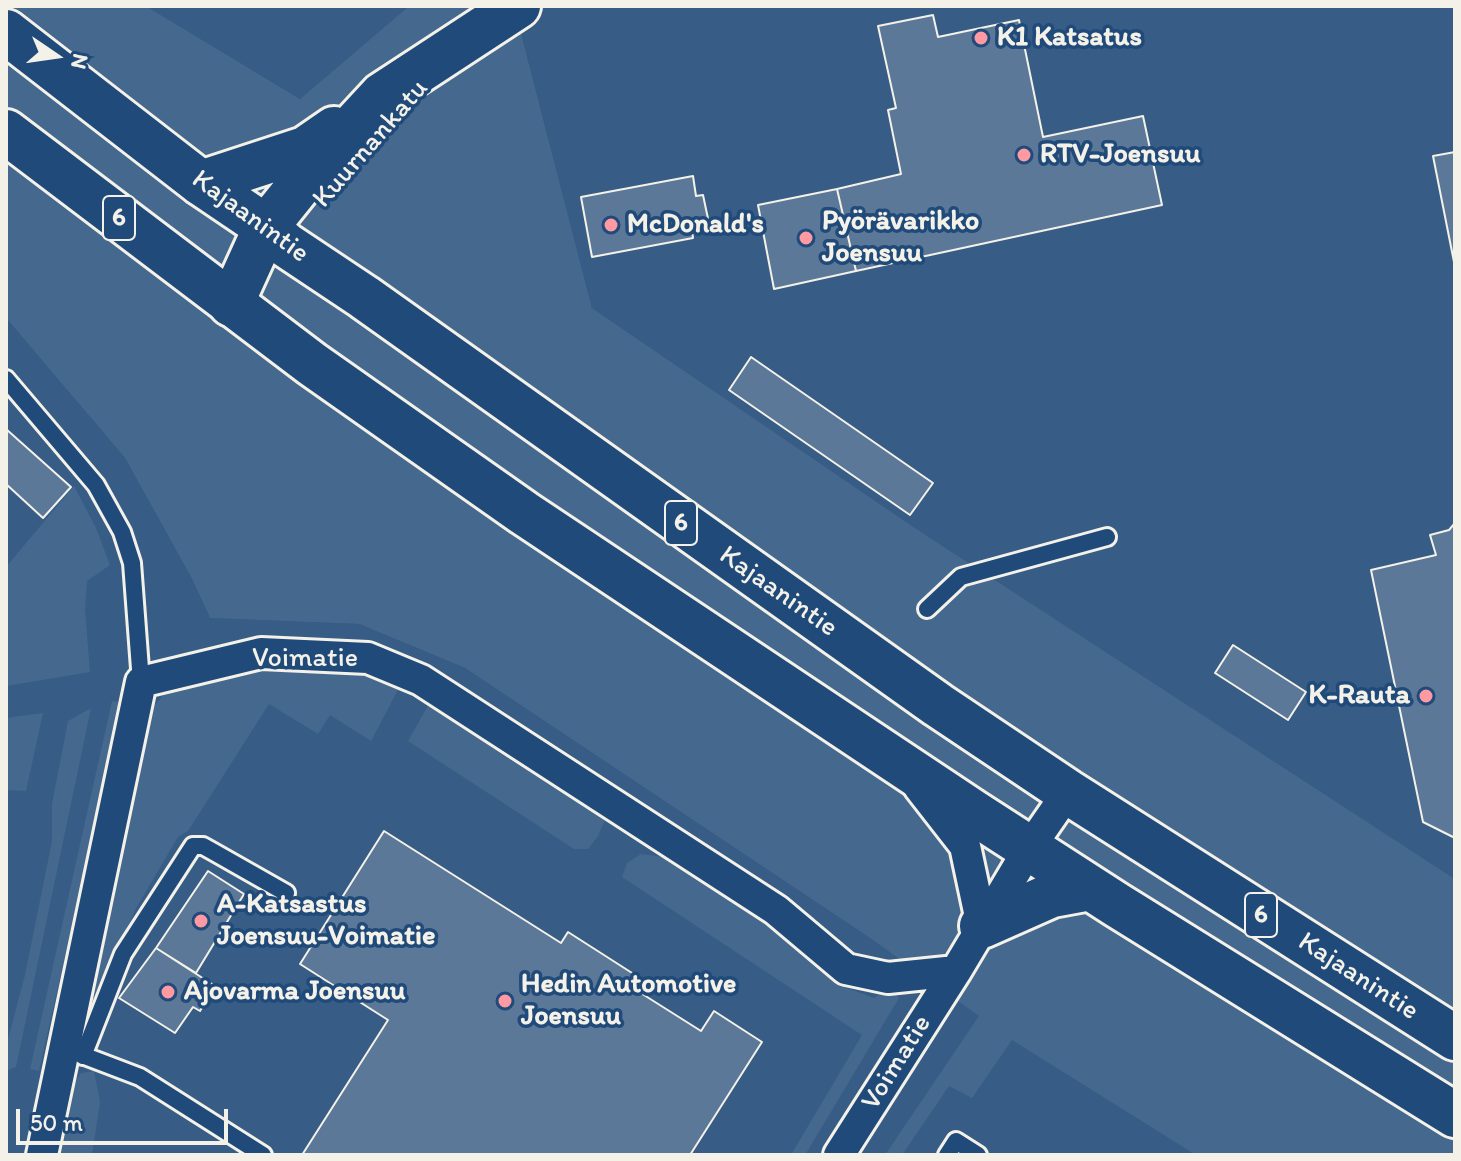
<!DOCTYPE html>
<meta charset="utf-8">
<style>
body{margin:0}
#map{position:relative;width:1461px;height:1161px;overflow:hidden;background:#28517e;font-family:Itim,sans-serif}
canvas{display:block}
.frame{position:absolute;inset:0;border:8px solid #f4f1e8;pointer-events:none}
.north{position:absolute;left:16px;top:16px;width:80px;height:80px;-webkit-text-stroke:6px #1f4a7a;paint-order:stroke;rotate:103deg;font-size:22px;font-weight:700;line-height:32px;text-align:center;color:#f4f1e8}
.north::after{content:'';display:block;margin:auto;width:28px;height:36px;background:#f4f1e8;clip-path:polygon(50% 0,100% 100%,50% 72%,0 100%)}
.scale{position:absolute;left:16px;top:1109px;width:212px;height:36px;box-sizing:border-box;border:4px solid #f4f1e8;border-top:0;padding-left:10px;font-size:24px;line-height:28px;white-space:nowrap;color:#f4f1e8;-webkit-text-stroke:6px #1f4a7a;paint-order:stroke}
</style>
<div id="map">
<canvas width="1461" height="1161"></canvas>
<div class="frame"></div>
<div class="north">N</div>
<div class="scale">50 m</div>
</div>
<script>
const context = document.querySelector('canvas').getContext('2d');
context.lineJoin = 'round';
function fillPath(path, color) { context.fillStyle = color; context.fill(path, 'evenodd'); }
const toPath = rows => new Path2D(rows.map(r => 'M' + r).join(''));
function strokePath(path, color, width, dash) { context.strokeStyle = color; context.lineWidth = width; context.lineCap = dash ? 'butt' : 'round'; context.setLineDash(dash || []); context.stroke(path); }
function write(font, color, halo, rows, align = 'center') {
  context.font = font + ' Itim,sans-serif'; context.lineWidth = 7; context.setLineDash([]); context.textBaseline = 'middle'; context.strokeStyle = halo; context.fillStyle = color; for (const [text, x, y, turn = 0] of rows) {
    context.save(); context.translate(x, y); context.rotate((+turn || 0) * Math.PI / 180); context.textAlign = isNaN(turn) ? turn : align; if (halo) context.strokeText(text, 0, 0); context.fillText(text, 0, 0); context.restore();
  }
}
fillPath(toPath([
 [146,6,409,6,300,99],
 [514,6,1455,6,1455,879,915,528,592,308],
 [6,318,125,458,192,579,210,618,359,624,465,668,870,938,1012,1039,1198,1155,6,1155]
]), '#375d86');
fillPath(toPath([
 [6,6,146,6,300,99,409,6,514,6,592,308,915,528,1455,879,1455,1155,1196,1155,1012,1040,972,1098,949,1086,902,1155,885,1155,979,1016,870,938,465,668,359,624,210,618,192,579,125,458,6,318],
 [74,486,96,528,110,565,87,581,85,609,90,672,6,686,6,567],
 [273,664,386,673,401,684,371,741,330,715,318,734,269,704,188,831,178,837,135,910,91,1017,88,1005,138,761,154,706,167,691],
 [112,701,122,702,39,1071,30,1069],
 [437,701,601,806,605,820,598,836,588,849,574,849,408,741,429,704],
 [91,708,16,1067,6,1071,7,1043,25,975,52,841,52,804,68,721],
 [43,713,26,791,6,790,6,718],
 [641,854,665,857,713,890,746,905,774,923,841,986,874,998,889,988,899,998,805,1155,791,1155,862,1035,622,877,627,863],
 [94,1071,100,1102,92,1155,58,1155,72,1087,81,1073]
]), '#45688e');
const building = toPath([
 [933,15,938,37,1019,20,1043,137,1143,116,1162,205,856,271,837,189,901,174,888,110,896,108,878,26,933,15],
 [1455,152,1455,267,1433,156,1455,152],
 [693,176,696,196,703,195,710,228,692,231,693,238,592,257,581,197,693,176],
 [837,189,856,271,774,289,758,205,837,189],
 [751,357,933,483,910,515,729,390,751,357],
 [6,429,71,487,43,518,6,484,6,429],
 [1455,523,1455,838,1423,822,1371,570,1436,555,1430,535,1449,530,1455,523],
 [1233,645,1306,692,1288,720,1215,673,1233,645],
 [384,831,561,943,568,932,643,980,636,990,701,1031,714,1011,762,1042,690,1155,302,1155,388,1020,300,964,384,831],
 [208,871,244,894,196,973,156,948,208,871],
 [156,948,215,986,200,1011,193,1007,175,1033,119,998,156,948]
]);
fillPath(building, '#5b7899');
strokePath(building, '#f4f1e8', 2);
const lane = toPath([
 [6,379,96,485,122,532,132,563,141,682],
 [927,609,961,577,1107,537],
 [77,1053,140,1077,263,1155],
 [83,1056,123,954,193,846,203,846,212,851,286,893],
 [947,1155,956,1141,978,1155]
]);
const street = toPath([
 [919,787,965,846,982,926],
 [42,1155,141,682,261,653,368,658,421,680,776,910,846,969,888,978,956,971],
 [839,1155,956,971,1030,847,1068,792]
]);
const secondary = toPath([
 [201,183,305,149,334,129],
 [231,304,266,227,307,176,382,95,518,6]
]);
const highway = toPath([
 [6,32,201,183,266,227,286,245,364,297,938,705,1068,792,1455,1038],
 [6,132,312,364,524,513,973,812,1117,905,1455,1115],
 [982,926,1052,895,1090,888]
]);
strokePath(lane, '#f4f1e8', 22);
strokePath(street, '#f4f1e8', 36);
strokePath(secondary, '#f4f1e8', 50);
strokePath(highway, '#f4f1e8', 50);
strokePath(lane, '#1f4a7a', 16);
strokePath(street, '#1f4a7a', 30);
strokePath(secondary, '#1f4a7a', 44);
strokePath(highway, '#1f4a7a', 44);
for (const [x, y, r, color] of [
 [981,38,8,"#ff9aa2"],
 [1024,155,8,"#ff9aa2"],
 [611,225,8,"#ff9aa2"],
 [806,238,8,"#ff9aa2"],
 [1426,696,8,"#ff9aa2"],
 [201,921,8,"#ff9aa2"],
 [168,992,8,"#ff9aa2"],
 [505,1001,8,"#ff9aa2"]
]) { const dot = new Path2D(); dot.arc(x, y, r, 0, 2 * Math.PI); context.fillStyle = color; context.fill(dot); strokePath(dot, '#1f4a7a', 3); }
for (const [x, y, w] of [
 [119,218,32],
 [681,523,32],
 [1261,915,32]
]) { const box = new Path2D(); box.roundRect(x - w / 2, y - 22, w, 44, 6); context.fillStyle = '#1f4a7a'; context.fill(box); strokePath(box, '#f4f1e8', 2); }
write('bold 26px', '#f4f1e8', null, [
 ["6",119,218],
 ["6",681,523],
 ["6",1261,915]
]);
write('bold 28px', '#f4f1e8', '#1f4a7a', [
 ["K1 Katsatus",997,38],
 ["RTV-Joensuu",1040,155],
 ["Pyörävarikko",822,222],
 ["Joensuu",822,254],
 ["McDonald's",627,225],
 ["K-Rauta",1410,696,"right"],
 ["A-Katsastus",217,905],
 ["Joensuu-Voimatie",217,937],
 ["Hedin Automotive",521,985],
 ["Joensuu",521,1017],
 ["Ajovarma Joensuu",184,992]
], 'left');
write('28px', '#f4f1e8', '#1f4a7a', [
 ["Kuurnankatu",371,144,-49],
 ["Kajaanintie",250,217,36],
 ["Kajaanintie",778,592,35],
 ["Voimatie",305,659],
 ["Kajaanintie",1358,977,33],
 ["Voimatie",897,1063,-58]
]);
</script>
